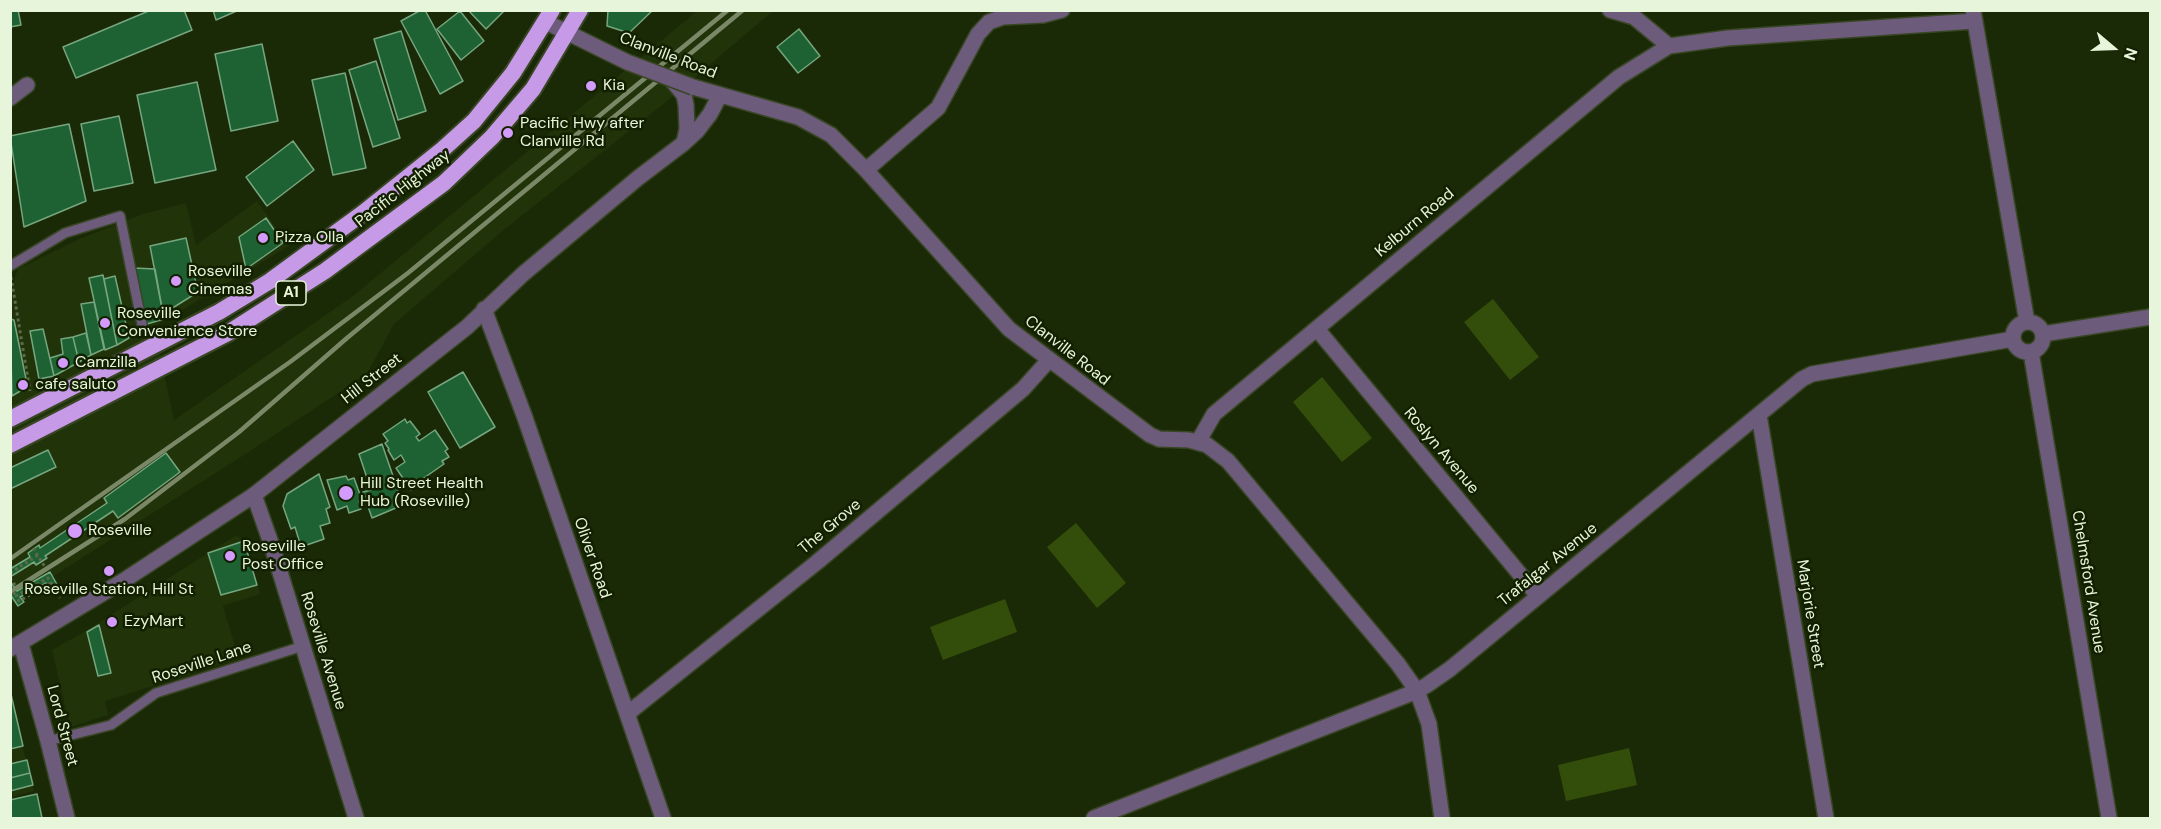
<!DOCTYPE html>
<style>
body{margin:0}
#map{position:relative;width:2161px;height:829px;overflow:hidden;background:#1b2a06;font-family:"DM Sans",sans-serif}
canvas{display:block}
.frame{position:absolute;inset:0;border:12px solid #e7f5da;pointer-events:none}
.north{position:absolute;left:2083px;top:18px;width:60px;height:60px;-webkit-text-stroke:4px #122000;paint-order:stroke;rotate:109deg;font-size:16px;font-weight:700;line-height:24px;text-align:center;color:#e7f5da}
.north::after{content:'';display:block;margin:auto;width:21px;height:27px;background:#e7f5da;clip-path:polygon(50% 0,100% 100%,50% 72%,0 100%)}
</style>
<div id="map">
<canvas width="2161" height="829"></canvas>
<div class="frame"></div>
<div class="north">N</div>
</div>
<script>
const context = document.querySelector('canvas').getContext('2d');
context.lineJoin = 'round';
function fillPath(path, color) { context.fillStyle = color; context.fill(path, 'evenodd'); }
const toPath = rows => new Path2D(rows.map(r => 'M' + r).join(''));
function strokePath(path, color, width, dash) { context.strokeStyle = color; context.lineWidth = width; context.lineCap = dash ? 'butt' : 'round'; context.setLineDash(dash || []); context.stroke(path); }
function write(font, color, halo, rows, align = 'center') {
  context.font = font + ' "DM Sans",sans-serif'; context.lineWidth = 5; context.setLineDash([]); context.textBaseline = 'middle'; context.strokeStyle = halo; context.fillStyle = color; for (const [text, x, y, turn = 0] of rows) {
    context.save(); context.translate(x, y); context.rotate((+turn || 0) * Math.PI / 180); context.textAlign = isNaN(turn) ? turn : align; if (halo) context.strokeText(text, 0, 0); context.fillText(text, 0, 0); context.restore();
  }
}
fillPath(toPath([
 [697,11,773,11,661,106,506,228,394,324,367,374,244,455,11,603,10,292,18,269,79,239,143,214,186,203,196,245,257,201,289,246,154,327,174,420,353,296],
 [235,536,242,538,260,594,223,606,239,659,105,701,108,715,70,727,52,650,84,632],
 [10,698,34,791,11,797,10,797]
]), '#213309');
fillPath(toPath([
 [1493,299,1539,357,1510,380,1464,322],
 [1322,377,1372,438,1342,462,1293,402],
 [1076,523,1126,583,1097,608,1047,547],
 [1005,599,1017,632,943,660,930,627],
 [1629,748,1637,785,1566,801,1558,765]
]), '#334e0a');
const building = toPath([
 [10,10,18,10,21,25,10,27,10,10],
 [151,10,184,10,192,30,76,78,63,47,151,10],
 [213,10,239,10,216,20,213,10],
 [421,10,425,10,463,81,440,94,401,21,421,10],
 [468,10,505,10,486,29,468,10],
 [608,10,653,10,629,33,607,26,608,10],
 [460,11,484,41,461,60,437,29,460,11],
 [799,29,820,56,798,73,777,47,799,29],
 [401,31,426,111,398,120,374,39,401,31],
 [262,44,278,121,231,131,215,54,262,44],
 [376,61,400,138,373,147,349,70,376,61],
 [345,73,366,168,333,175,312,80,345,73],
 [197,82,216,170,155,183,137,95,197,82],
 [119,116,133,183,94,191,81,124,119,116],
 [69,124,86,201,24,227,10,136,69,124],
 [293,141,314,170,267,206,246,177,293,141],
 [266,218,283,243,246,269,239,237,266,218],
 [186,238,198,292,163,314,150,246,186,238],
 [134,268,155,269,164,319,147,324,134,268],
 [103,275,117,345,105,350,89,278,103,275],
 [115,276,129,338,117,345,104,279,115,276],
 [94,302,104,349,91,355,81,304,94,302],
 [10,319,14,320,26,379,22,390,12,396,10,319],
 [43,329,54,376,39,379,30,331,43,329],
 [86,333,91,355,79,362,73,337,86,333],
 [73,337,79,362,54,376,50,358,63,354,61,339,73,337],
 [463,372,495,427,460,448,428,392,463,372],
 [405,419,407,423,410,421,420,434,416,437,419,441,435,430,448,449,445,451,449,457,442,461,444,464,421,480,423,482,411,490,396,468,405,462,401,455,394,460,388,450,389,449,385,443,388,441,383,434,405,419],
 [382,444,403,505,372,518,363,492,371,490,359,454,382,444],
 [48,450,56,467,10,489,10,468,48,450],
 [166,453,180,472,118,518,113,511,45,556,47,558,36,565,34,562,10,577,10,569,30,557,28,553,39,545,40,548,107,503,104,498,166,453],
 [319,474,330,507,326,509,330,523,320,526,324,539,301,547,295,527,291,529,283,506,287,494,319,474],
 [346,476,348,480,354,478,362,500,359,501,361,509,349,513,347,506,337,510,327,480,346,476],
 [244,541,257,585,221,595,208,553,244,541],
 [50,572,59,588,52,592,46,583,20,597,24,602,18,606,10,594,10,581,17,591,50,572],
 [99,625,111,673,98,676,87,632,99,625],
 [10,690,23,746,10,749,10,690],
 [27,760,30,773,10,778,10,764,27,760],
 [30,773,33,785,10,791,10,778,30,773],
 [37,794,42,818,10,818,10,800,37,794]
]);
fillPath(building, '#1e6132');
strokePath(building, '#76a67f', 1.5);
const service = toPath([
 [10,266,65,233,120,216,142,324],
 [48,741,111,725,156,693,303,646]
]);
const minor = toPath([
 [1610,10,1634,17,1669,46,1728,38,1975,21],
 [1973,10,2027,322],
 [10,98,27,85],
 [484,309,524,415,663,818],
 '2013 337a15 15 0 1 1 30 0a15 15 0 1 1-30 0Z',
 [1317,329,1538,596],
 [2043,334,2150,317],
 [2031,352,2109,818],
 [1759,415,1826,818],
 [1198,442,1214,414,1619,77,1669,46],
 [254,495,271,543,356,818],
 [21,644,48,741,67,818],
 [627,714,816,563,1023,389,1049,360],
 [1094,818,1417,691,1427,685,1450,669,1802,379,1812,374,2013,339]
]);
const tertiary = toPath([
 [546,22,627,62],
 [670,78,684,95,686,105,687,129,684,143],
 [693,87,798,117,831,135,866,170,1009,329,1150,435,1159,439,1189,440,1207,445,1228,461,1398,664,1417,691,1429,724,1442,818],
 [866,170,938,108,978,34,989,22,1003,17,1043,15,1062,10],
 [10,649,123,581,254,495,467,327,523,274,638,178,684,143,697,131,710,114,720,95]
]);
const trunk = toPath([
 [10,419,219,312,270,281,363,213,443,149,474,121,513,73,552,10],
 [10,445,228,333,325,271,444,183,492,137,533,89,580,10]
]);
strokePath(service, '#384624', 12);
strokePath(minor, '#384624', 18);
strokePath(tertiary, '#384624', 18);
strokePath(trunk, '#384624', 20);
strokePath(toPath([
 [11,277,30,391],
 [33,548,45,567],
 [10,573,38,555],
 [10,578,15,585],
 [51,583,19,601,16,596,48,578,60,598]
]), '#5b6a48', 3, [3, 3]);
strokePath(service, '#6d5b7c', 9);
strokePath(minor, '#6d5b7c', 15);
strokePath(tertiary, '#6d5b7c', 15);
strokePath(trunk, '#c69ae6', 16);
strokePath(toPath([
 [10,559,290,362,408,273,728,10],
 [10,592,125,519,239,432,347,338,743,10]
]), '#7a8868', 4.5);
const tertiaryBridge = toPath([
 [627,62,693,87]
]);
strokePath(tertiaryBridge, '#384624', 18, []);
strokePath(toPath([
 [10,587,16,596]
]), '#5b6a48', 3, [3, 3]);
strokePath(tertiaryBridge, '#6d5b7c', 15);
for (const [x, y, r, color] of [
 [591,86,6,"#d39cfc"],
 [508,133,6,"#d39cfc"],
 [263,238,6,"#d39cfc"],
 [176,281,6,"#d39cfc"],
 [105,323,6,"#d39cfc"],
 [63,363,6,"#d39cfc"],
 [23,385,6,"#d39cfc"],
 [346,493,8,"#d39cfc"],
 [75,531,8,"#d39cfc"],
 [230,556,6,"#d39cfc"],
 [109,571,6,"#d39cfc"],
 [112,622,6,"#d39cfc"]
]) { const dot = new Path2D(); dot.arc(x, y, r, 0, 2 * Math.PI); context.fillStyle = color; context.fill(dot); strokePath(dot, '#122000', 2); }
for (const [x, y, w] of [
 [291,293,30]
]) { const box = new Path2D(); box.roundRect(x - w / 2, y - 12, w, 24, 4.5); context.fillStyle = '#122000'; context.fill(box); strokePath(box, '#e7f5da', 1.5); }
write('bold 15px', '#e7f5da', null, [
 ["A1",291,293]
]);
write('16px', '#e7f5da', '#122000', [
 ["Clanville Road",668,56,21],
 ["Pacific Highway",403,189,-38],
 ["Kelburn Road",1415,223,-40],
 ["Clanville Road",1067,351,38],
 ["Hill Street",372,379,-38],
 ["Roslyn Avenue",1441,451,50],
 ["The Grove",830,527,-40],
 ["Oliver Road",592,558,71],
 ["Trafalgar Avenue",1548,565,-39],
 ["Chelmsford Avenue",2088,582,81],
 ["Marjorie Street",1810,614,81],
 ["Roseville Avenue",323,651,73],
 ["Roseville Lane",202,663,-18],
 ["Lord Street",62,726,75]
]);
write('16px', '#e7f5da', '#122000', [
 ["Kia",603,86],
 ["Pacific Hwy after",520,124],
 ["Clanville Rd",520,142],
 ["Pizza Olla",275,238],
 ["Roseville",188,272],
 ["Cinemas",188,290],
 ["Roseville",117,314],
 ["Convenience Store",117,332],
 ["Camzilla",75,363],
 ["cafe saluto",35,385],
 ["Hill Street Health",360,484],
 ["Hub (Roseville)",360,502],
 ["Roseville",88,531],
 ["Roseville",242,547],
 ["Post Office",242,565],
 ["Roseville Station, Hill St",109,590,"center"],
 ["EzyMart",124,622]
], 'left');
</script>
